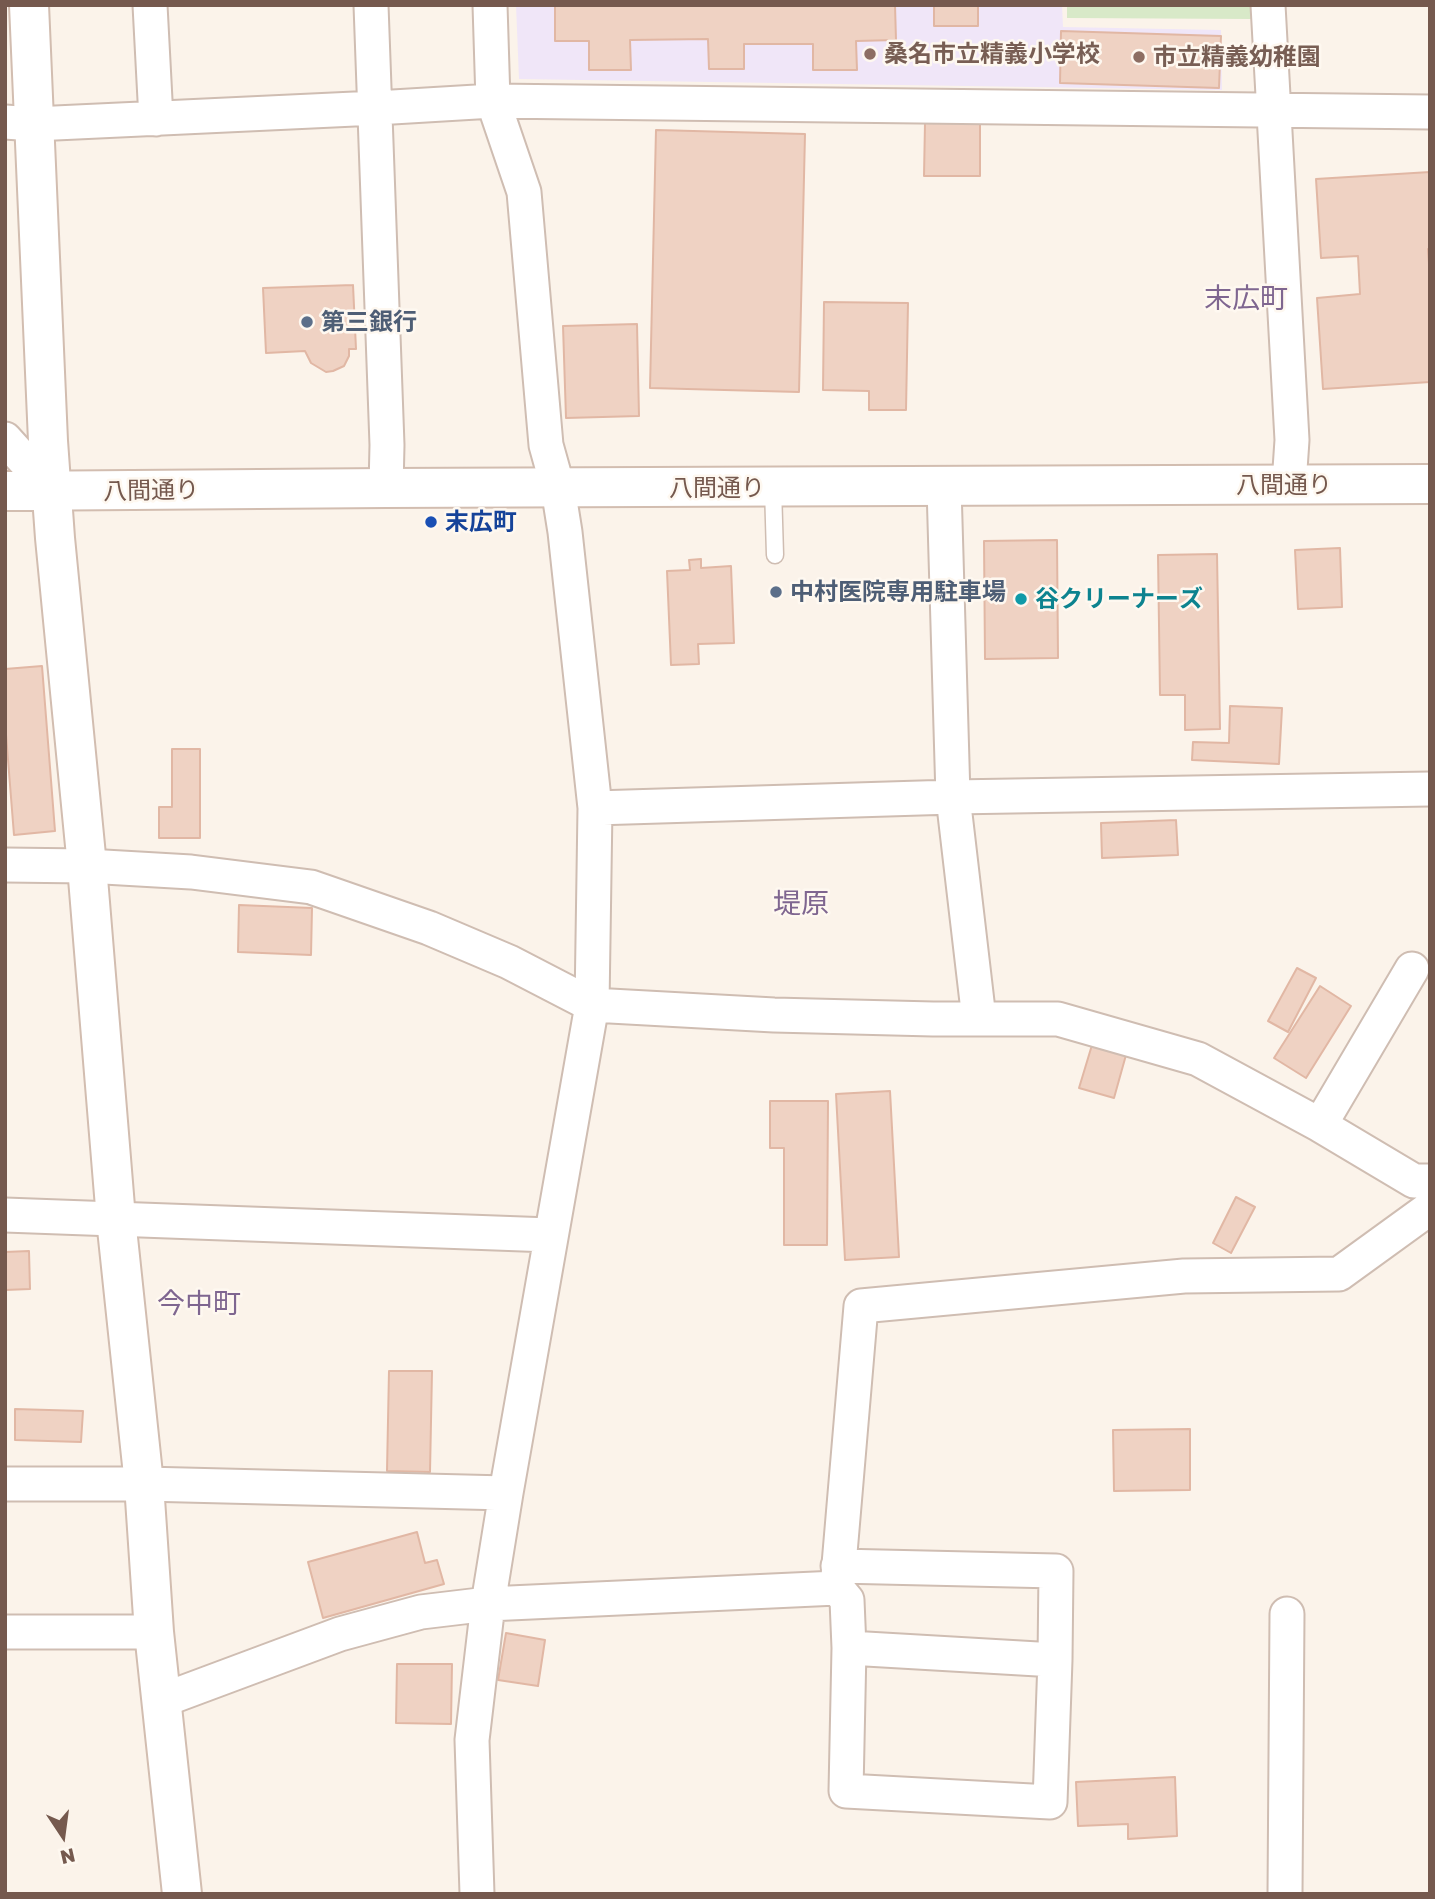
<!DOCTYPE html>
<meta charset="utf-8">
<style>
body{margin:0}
#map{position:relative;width:1435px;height:1899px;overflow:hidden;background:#fbf3ea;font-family:"Golos Text",sans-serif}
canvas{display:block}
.frame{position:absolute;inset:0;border:7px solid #75594e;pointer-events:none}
.north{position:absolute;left:28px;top:1801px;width:70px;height:70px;-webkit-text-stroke:5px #fef8f0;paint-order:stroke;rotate:167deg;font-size:19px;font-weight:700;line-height:28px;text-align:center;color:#75594e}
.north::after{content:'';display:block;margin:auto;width:24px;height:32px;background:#75594e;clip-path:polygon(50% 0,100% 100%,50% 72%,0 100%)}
</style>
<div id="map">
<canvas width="1435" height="1899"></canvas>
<div class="frame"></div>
<div class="north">N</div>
</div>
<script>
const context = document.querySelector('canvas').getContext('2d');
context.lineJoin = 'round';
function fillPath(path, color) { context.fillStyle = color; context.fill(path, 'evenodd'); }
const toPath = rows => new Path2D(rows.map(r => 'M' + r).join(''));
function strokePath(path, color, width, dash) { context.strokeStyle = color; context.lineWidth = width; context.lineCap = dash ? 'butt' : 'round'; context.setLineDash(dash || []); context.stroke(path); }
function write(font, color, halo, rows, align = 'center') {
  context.font = font + ' "Golos Text","Noto Sans JP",sans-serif'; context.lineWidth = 5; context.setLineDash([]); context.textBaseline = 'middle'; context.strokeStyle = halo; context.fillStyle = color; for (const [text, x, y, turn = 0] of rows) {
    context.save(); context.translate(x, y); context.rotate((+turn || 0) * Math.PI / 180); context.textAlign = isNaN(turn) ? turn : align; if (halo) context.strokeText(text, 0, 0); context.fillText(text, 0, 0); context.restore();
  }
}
fillPath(toPath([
 [516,5,1062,5,1063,27,1221,30,1222,90,519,79]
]), '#f0e6f8');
fillPath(toPath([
 [1067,5,1251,5,1251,19,1067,18]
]), '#d8e9c8');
const building = toPath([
 [555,5,895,5,896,40,856,41,857,70,813,70,813,44,744,44,744,69,709,69,708,39,630,40,631,70,589,70,589,41,555,41,555,5],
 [934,5,978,5,978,26,934,26,934,5],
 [1061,31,1221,36,1219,88,1060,83,1061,31],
 [925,123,980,123,980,176,924,176,925,123],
 [656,130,805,134,799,392,650,388,656,130],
 [1430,172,1430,249,1428,249,1430,278,1430,382,1323,389,1317,298,1360,294,1358,256,1321,258,1316,179,1430,172],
 [353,285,356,349,349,349,349,356,344,366,333,371,326,372,311,363,305,351,266,353,263,288,353,285],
 [824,302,908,303,906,410,869,410,869,391,823,390,824,302],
 [637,324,639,416,566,418,563,326,637,324],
 [1057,540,1058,658,985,659,984,541,1057,540],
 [1340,548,1342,607,1298,609,1295,550,1340,548],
 [1217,554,1220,729,1185,730,1185,695,1160,695,1158,555,1217,554],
 [701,559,701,568,731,566,734,643,698,644,699,664,671,665,667,571,690,570,689,560,701,559],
 [42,666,55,831,14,835,5,722,5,669,42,666],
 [1230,706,1282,708,1279,764,1192,760,1193,742,1229,743,1230,706],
 [172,749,200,749,200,838,159,838,159,807,172,807,172,749],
 [1176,820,1178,855,1102,858,1101,823,1176,820],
 [239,905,312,908,311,955,238,952,239,905],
 [1297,968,1316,978,1288,1032,1268,1021,1297,968],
 [1320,986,1351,1006,1306,1078,1274,1058,1320,986],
 [1092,1045,1126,1055,1114,1098,1079,1088,1092,1045],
 [890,1091,899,1257,845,1260,836,1094,890,1091],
 [770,1101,828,1101,827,1245,784,1245,784,1148,770,1148,770,1101],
 [1236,1197,1255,1207,1231,1253,1213,1243,1236,1197],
 [29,1251,30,1289,5,1290,5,1252,29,1251],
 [389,1371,432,1371,430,1472,387,1471,389,1371],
 [15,1409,83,1411,81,1442,15,1440,15,1409],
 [1190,1429,1190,1490,1114,1491,1113,1430,1190,1429],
 [417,1532,425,1563,437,1560,444,1584,323,1618,308,1562,417,1532],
 [506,1633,545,1640,538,1686,498,1680,506,1633],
 [397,1664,452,1664,451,1724,396,1723,397,1664],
 [1175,1777,1177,1836,1128,1839,1128,1824,1078,1826,1076,1782,1175,1777]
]);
fillPath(building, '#efd2c3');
strokePath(building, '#e1b7a4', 2);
const lane = toPath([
 [773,488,775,555]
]);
const street = toPath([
 [150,5,156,119],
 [371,5,387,445,386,488],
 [1268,5,1292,440,1289,484],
 [5,122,34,124,376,108,493,101,1430,112],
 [5,439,53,492],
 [944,487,953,797,979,1019],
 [595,808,953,797,1430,789],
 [5,865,87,866,191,872,311,887,429,928,509,962,592,1005,774,1015,933,1019,1058,1019,1198,1059,1320,1125,1414,1181,1430,1181],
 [1320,1125,1412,969],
 [5,1215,550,1235],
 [5,1484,144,1484,506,1493],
 [837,1588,847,1600,849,1648,846,1791,1050,1802,1055,1660,1056,1571,838,1566],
 [5,1632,154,1632],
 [849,1648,1055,1660],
 [163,1700,340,1634,421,1612,488,1604,837,1588,861,1306,1184,1276,1339,1274,1430,1208],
 [477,1894,472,1740,488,1604,506,1493,592,1005,595,808,565,532,558,488,546,445,524,192,493,101,490,5],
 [1285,1894,1287,1614]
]);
const secondary = toPath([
 [29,5,48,441,55,538,87,866,116,1219,144,1484,154,1632,182,1894],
 [5,491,386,488,1430,484]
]);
strokePath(lane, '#cfbdb2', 19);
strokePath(street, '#cfbdb2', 37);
strokePath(secondary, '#d2bdb0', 42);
strokePath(lane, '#fff', 16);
strokePath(street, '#fff', 33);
strokePath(secondary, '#fff', 38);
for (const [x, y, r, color] of [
 [870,54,7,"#8d6e63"],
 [1139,57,7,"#8d6e63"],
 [307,322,7,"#5c6f8a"],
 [431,522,7,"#1a4fb4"],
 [776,592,7,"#5c6f8a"],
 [1021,599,7,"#0f9aa8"]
]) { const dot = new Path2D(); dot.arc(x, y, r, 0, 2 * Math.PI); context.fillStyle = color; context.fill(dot); strokePath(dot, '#fef8f0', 2.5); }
write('bold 24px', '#785e54', '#fef8f0', [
 ["桑名市立精義小学校",884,54],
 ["市立精義幼稚園",1153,57]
], 'left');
write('bold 24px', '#4e5e75', '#fef8f0', [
 ["第三銀行",321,322],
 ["中村医院専用駐車場",790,592]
], 'left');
write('24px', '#75594e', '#fef8f0', [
 ["八間通り",1284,485],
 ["八間通り",717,488],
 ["八間通り",151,491,-1]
]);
write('bold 24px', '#164399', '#fef8f0', [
 ["末広町",445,522]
], 'left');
write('bold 24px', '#0d838f', '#fef8f0', [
 ["谷クリーナーズ",1035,599]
], 'left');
write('28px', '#7f6690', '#fef8f0', [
 ["末広町",1246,299],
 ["堤原",801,904],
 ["今中町",199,1304]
]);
</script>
